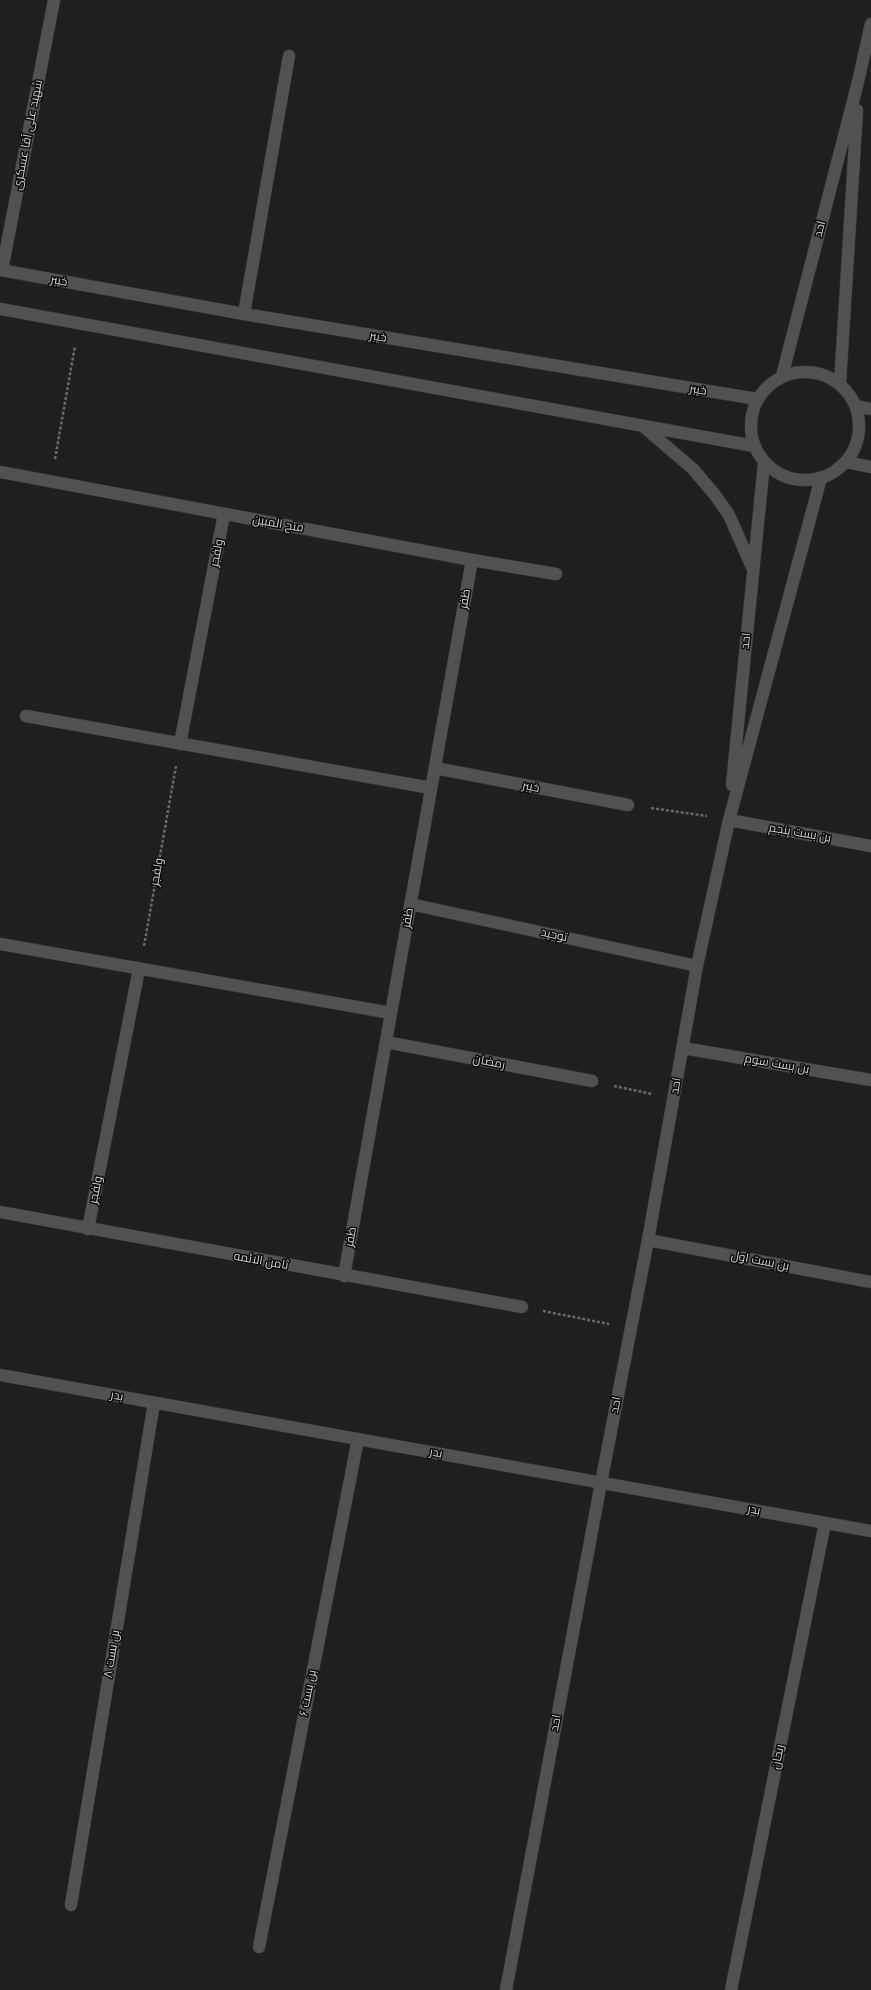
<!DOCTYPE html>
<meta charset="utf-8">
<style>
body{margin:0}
canvas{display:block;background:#201e21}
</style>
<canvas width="871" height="1990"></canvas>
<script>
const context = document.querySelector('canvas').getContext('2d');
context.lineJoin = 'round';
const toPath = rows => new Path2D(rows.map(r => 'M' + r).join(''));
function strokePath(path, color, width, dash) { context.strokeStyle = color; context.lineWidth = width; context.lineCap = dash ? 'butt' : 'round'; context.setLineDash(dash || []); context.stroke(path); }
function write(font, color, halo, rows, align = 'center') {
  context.font = font + ' Lora,Cairo,serif'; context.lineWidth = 3; context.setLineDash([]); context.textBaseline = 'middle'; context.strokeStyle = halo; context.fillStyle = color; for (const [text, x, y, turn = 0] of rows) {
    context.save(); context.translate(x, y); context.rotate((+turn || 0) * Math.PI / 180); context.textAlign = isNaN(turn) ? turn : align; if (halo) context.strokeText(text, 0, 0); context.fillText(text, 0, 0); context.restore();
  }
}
const minor = toPath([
 [0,270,244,314,757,399],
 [2,270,54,0],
 [0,309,754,446],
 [244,314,289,56],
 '751 426a54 54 0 1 1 108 0a54 54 0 1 1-108 0Z',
 [782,376,858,82,871,24],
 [840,384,857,110],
 [856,406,871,409],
 [644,427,693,469,715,495,729,515,752,567],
 [846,462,871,467],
 [0,472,472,560,556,574],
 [26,716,431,788],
 [180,744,224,514],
 [435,768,628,805],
 [732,785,764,463],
 [729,820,871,846],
 [410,904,697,966],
 [0,944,391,1013],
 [386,1042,592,1081],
 [683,1048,871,1080],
 [0,1212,522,1307],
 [88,1229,139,969],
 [648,1240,871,1282],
 [344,1276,472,560],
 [0,1375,871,1531],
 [71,1905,154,1403],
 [259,1947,358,1439],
 [506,1990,601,1483,648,1240,697,966,729,820,821,478],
 [731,1990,825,1523]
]);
strokePath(minor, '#3b393c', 13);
strokePath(toPath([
 [55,459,75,346],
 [651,808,707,816],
 [144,946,176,766],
 [614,1086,652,1094],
 [543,1311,609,1324]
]), '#6a686b', 2.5, [3, 2]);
strokePath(minor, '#535054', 12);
write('12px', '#d7d5d8', '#09080a', [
 ["شهید علی آقا عسکری",28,135,-79],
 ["احد",820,229,-75],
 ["خیبر",59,281,10],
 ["خیبر",378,337,9],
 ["خیبر",698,390,9],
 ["فتح المبین",278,524,10],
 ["ولفجر",217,553,-79],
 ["ظفر",465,599,-80],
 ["احد",746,641,-84],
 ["خیبر",531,787,11],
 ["بن بست پنجم",800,833,10],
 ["ولفجر",157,872,-80],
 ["ظفر",408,918,-80],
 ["توحید",554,935,12],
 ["رمضان",489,1062,11],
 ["بن بست سوم",777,1064,10],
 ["احد",676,1086,-80],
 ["ولفجر",96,1190,-79],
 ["ظفر",351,1237,-80],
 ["ثامن الائمه",261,1261,10],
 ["بن بست اول",760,1261,11],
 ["بدر",117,1396,10],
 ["احد",616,1405,-79],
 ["بدر",436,1453,10],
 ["بدر",754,1510,10],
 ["بن بست ۸",112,1654,-81],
 ["بن بست ۶",308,1693,-79],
 ["احد",556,1723,-79],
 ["ریحان",778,1757,-79]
]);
</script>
